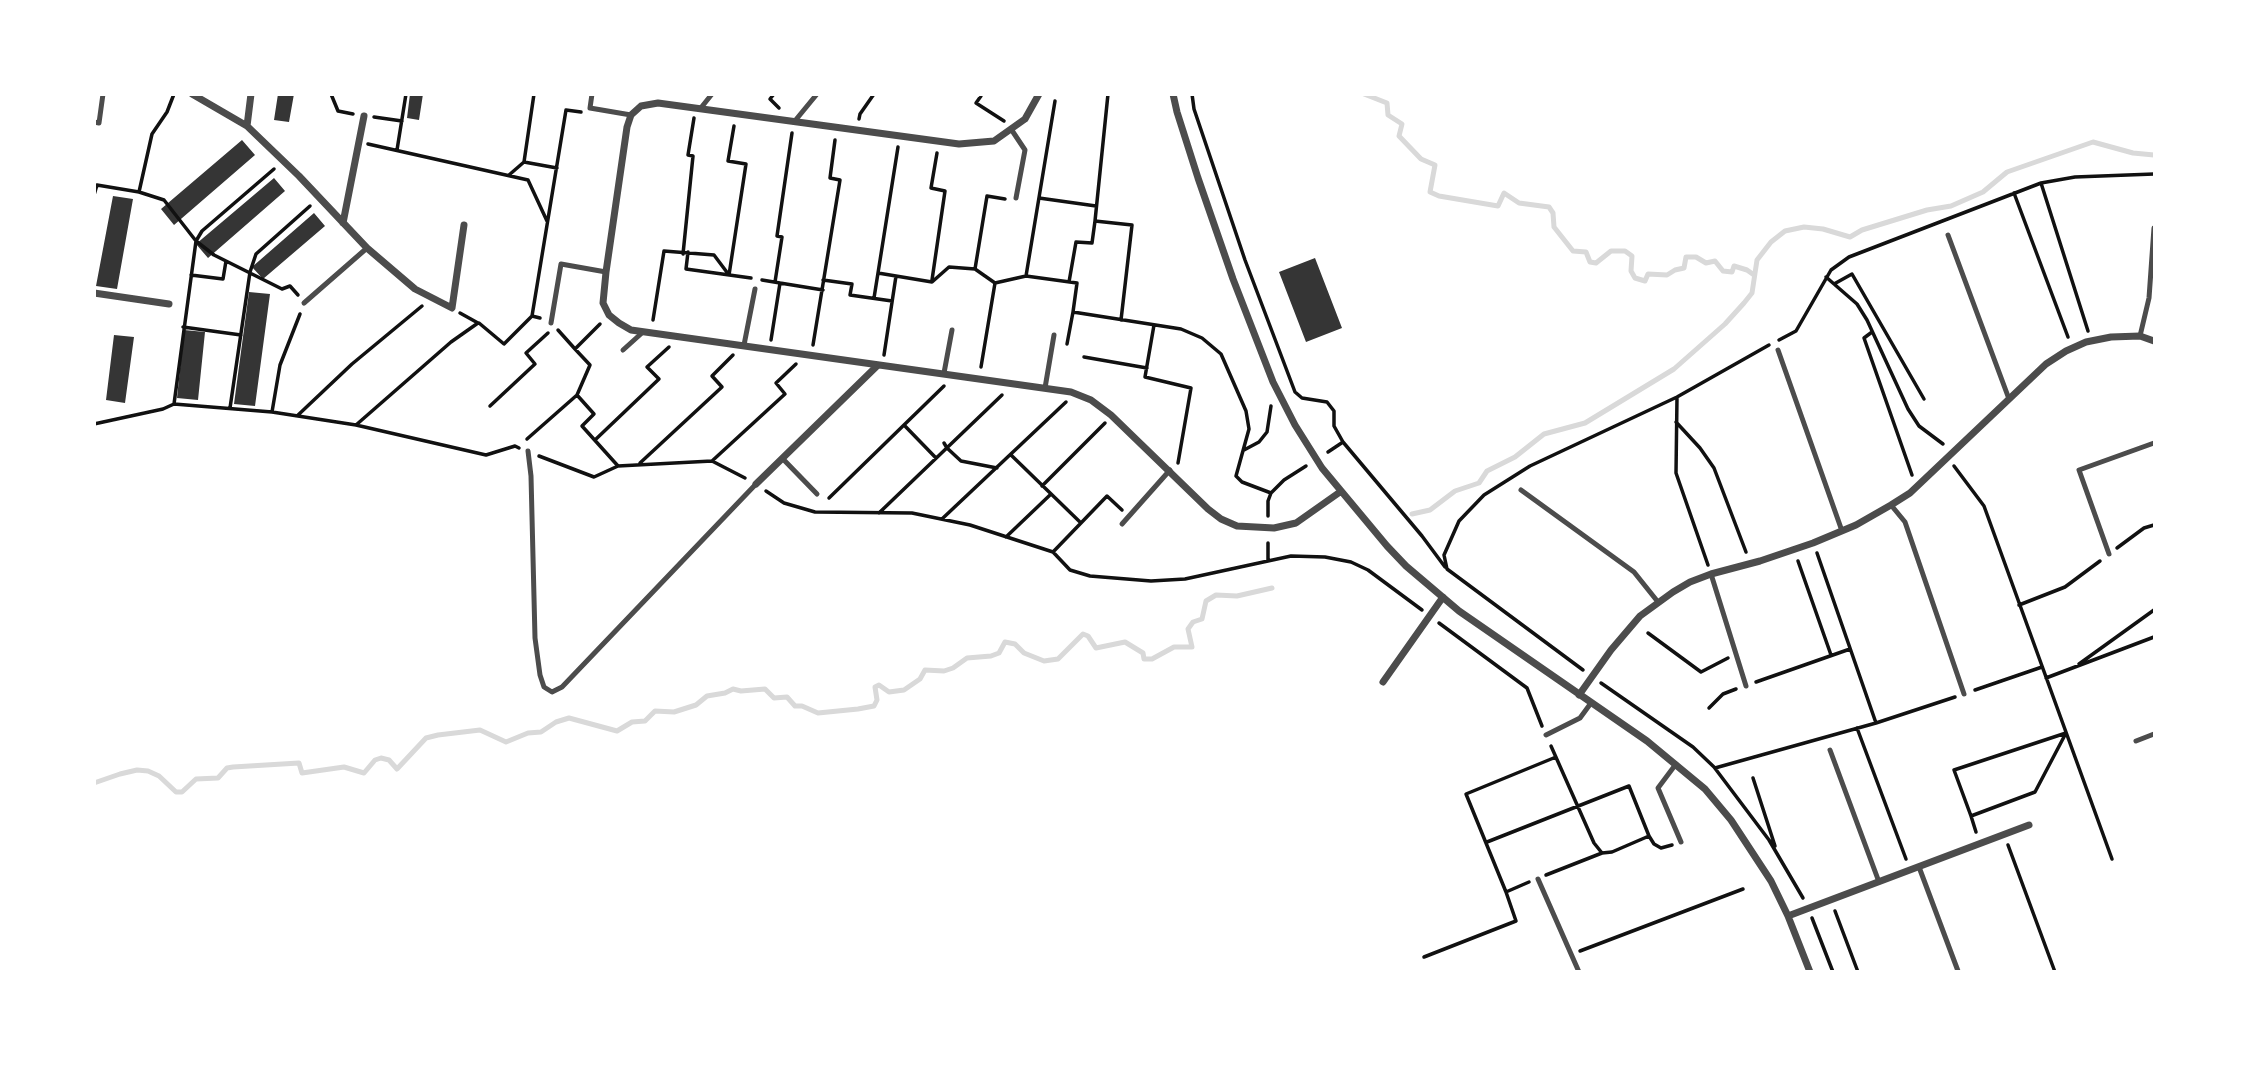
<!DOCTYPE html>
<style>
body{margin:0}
#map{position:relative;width:2249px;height:1066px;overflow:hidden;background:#fff;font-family:"Zilla Slab",serif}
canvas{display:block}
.frame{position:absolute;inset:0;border:96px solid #fff;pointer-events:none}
</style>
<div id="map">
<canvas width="2249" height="1066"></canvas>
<div class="frame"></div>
</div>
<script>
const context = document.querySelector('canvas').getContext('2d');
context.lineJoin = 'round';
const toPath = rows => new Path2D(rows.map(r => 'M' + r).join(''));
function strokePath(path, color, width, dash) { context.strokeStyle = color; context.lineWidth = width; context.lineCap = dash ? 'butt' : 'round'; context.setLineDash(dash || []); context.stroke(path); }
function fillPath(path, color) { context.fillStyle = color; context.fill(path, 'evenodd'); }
strokePath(toPath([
 [1364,94,1387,103,1388,115,1402,124,1399,136,1421,159,1435,165,1430,192,1439,196,1498,206,1504,193,1519,203,1549,207,1553,213,1554,227,1573,251,1586,252,1590,262,1596,263,1611,251,1625,251,1632,256,1631,271,1635,278,1645,281,1648,274,1667,275,1675,270,1684,268,1686,257,1696,257,1706,263,1715,261,1723,271,1732,272,1734,266,1747,270,1754,275],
 [1412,514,1430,510,1455,491,1479,483,1487,471,1515,457,1544,434,1585,423,1674,369,1725,324,1744,303,1752,293,1757,260,1771,242,1785,231,1804,227,1823,229,1850,237,1862,230,1927,210,1951,206,1983,192,2007,172,2093,142,2133,153,2154,155],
 [94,783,120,774,137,770,148,771,159,776,176,792,182,792,196,779,218,778,227,768,233,767,299,763,302,773,344,767,364,773,375,760,381,758,389,760,397,769,426,738,438,735,480,730,506,742,528,733,541,732,556,722,569,718,617,731,632,722,645,721,655,711,674,712,696,705,707,696,725,693,733,689,741,691,765,689,774,698,787,697,795,706,802,706,818,713,858,709,874,706,877,700,875,687,879,685,889,692,904,690,920,679,925,670,944,671,953,668,967,658,991,656,999,653,1005,642,1015,644,1024,653,1044,661,1058,659,1083,634,1088,636,1096,648,1125,642,1143,653,1144,659,1152,659,1174,647,1192,647,1188,629,1193,622,1202,619,1206,601,1216,595,1237,596,1272,588]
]), '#d9d9d9', 5);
fillPath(toPath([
 [278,94,294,94,289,122,274,120],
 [410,94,423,94,419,120,407,118],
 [242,140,255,155,174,225,161,209],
 [274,178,285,191,208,258,196,244],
 [113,196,133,199,117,289,96,286],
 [314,213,325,226,263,279,252,267],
 [1315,258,1342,328,1306,342,1279,272],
 [249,292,270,294,255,406,234,404],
 [184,330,205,332,198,400,177,398],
 [114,335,134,337,125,403,106,400]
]), '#353535');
strokePath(toPath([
 [331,94,338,111,353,114],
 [774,94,770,99,779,108],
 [979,94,981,96,976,103,1004,121],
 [1108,94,1095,221,1132,225,1121,320],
 [1192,94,1194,109,1245,260,1295,392,1302,398,1327,402,1334,411,1334,426,1343,442],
 [374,117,402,121],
 [859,119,860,114,874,94],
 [368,144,528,180,547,221],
 [397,150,406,94],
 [524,162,534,94],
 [509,175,524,162,557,168],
 [2041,183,2088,331],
 [139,192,152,134,167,112,174,94],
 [2014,193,2068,337],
 [94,195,97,185,139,192,164,200,196,241,214,255,282,289,290,286,298,295],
 [1039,198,1096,206],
 [688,252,686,269,751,278],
 [683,254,693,156,688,155,694,118],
 [975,269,987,196,1005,199],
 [878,273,898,147],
 [191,275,223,279,226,261],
 [729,275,746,164,728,161,734,126],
 [1026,276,1055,101],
 [1826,277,1857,304,1867,320,1908,409,1919,426,1943,444],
 [762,280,780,283,771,340],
 [823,280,852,284,850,295,892,301],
 [932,280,945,191,931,188,937,153],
 [775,282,782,237,777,236,792,133],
 [1069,282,1076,242,1092,243,1095,221],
 [780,283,823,290],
 [1834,284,1852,274,1924,399],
 [874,298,878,273,896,276],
 [532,316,566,110,581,112],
 [653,320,664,251,714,255,729,275],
 [479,323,504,344,532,316,540,318],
 [1154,325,1145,377,1191,388,1178,463],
 [183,327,241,335],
 [558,330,575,349],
 [1872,332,1864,338,1912,475],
 [1779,340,1796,331,1831,270,1849,257,2041,183,2075,177,2154,174],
 [1067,344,1073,312],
 [813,345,840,180,830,178,835,140],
 [884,355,896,276,932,282,949,267,975,269,995,283,1026,276,1077,283,1073,312,1181,329,1202,338,1221,354,1246,411,1249,429,1236,476,1242,482,1271,493],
 [1084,357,1147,368],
 [981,367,995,283],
 [577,395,594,414,582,426,618,466],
 [1677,397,1676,473,1708,565],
 [174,404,196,241,202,231,274,169],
 [490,406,535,364,526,353,548,333],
 [230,408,250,272,256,254,310,206],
 [272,412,280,365,300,314],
 [297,416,352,364,422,306],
 [1676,422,1700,448,1714,468,1746,552],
 [94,424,163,409,174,404,272,412,356,425,486,455,515,446,519,448],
 [356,425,451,342,478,323,460,313],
 [904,425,936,458],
 [527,439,577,395,590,365,575,349,600,324],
 [595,440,659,379,647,367,669,347],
 [944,443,947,448,961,461,997,468],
 [1244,450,1259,442,1267,432,1271,406],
 [1328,452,1343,442,1422,536,1445,567],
 [1011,455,1081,523],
 [539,456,594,477,618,466,712,461,745,478],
 [712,461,785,394,776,383,796,364],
 [640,463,722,387,712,376,733,355],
 [1954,466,1984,506,2112,859],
 [1042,486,1105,423],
 [766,491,784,503,815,512,912,513,970,525,1053,552,1070,570,1090,576,1151,581,1185,579,1291,556,1325,557,1351,562,1368,570,1422,610],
 [829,498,944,386],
 [879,513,1002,395],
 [1268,516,1268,501,1271,493,1284,480,1306,466],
 [943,518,1066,402],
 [1006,537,1050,495],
 [1268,543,1268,561],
 [2117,548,2144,528,2154,525],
 [1053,552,1107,496,1122,510],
 [1817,553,1876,723],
 [1798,561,1831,655],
 [2019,605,2065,587,2100,561],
 [1439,623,1527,688,1542,726],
 [1648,633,1701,672,1728,658],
 [2079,664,2154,610],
 [1583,670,1447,569,1444,555,1459,521,1484,495,1530,466,1677,397,1769,345],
 [2046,678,2154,637],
 [1756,682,1850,649],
 [1601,683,1693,747,1714,767,1769,840,1803,898],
 [1975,690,2042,667],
 [1709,708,1723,694,1736,689],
 [1857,728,1906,859],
 [1551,746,1594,843,1602,853,1612,852,1649,836,1654,844,1661,848,1672,845],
 [1715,768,1876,723,1955,697],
 [1753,778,1775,846],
 [1971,816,1954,770,2066,733],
 [1976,832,1971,816,2035,792,2066,733],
 [1487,842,1629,786,1649,836],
 [2008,845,2055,972],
 [1546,875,1602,853],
 [1506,892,1466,794,1556,757],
 [1835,911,1858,972],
 [1812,918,1833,972],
 [1580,951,1743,889],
 [1424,957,1516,921,1506,892,1529,882]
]), '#111', 3.5);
strokePath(toPath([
 [592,94,590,108,631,115],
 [700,109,712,94],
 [94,122,99,123,103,94],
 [794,122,817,94],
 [1011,129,1025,150,1016,198],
 [1948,235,2009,399],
 [304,303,367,248],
 [551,323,561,264,606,272],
 [2140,336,2149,298,2154,228],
 [744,345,755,289],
 [623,350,643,332],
 [1778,350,1842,531],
 [944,373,952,330],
 [1045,388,1054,335],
 [528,451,531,476,535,638,540,675,544,687,552,692,562,687,756,484],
 [782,458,817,494],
 [1521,490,1634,572,1658,602],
 [1891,505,1905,522,1964,694],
 [1122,524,1170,470],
 [2109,554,2079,470,2154,443],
 [1711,574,1746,686],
 [1546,735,1580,718,1591,703],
 [2136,741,2154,734],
 [1830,750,1879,882],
 [1676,764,1658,788,1681,842],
 [1919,867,1958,971],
 [1538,879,1579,972]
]), '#4c4c4c', 5);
strokePath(toPath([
 [192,94,247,126,299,176,367,248,415,289,452,308,464,225],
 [1039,94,1025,119,994,141,959,144,658,103,641,106,631,115,627,127,606,272,603,303,609,315,619,323,631,330,1071,392,1091,400,1111,415,1208,509,1221,519,1237,526,1274,528,1296,523,1340,492],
 [1173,94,1177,112,1198,178,1233,279,1273,382,1295,425,1322,468,1387,546,1406,566,1459,611,1647,741,1705,789,1731,820,1771,881,1788,916,1810,972],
 [247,126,251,94],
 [343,223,364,116],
 [94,293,169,304],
 [756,484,878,365],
 [1383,682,1443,597],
 [1579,695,1611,650,1640,616,1673,592,1690,582,1711,574,1760,561,1813,543,1856,525,1891,505,1910,493,2046,364,2066,351,2086,342,2111,337,2140,336,2154,341],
 [1788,916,2029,825]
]), '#4c4c4c', 7);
</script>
